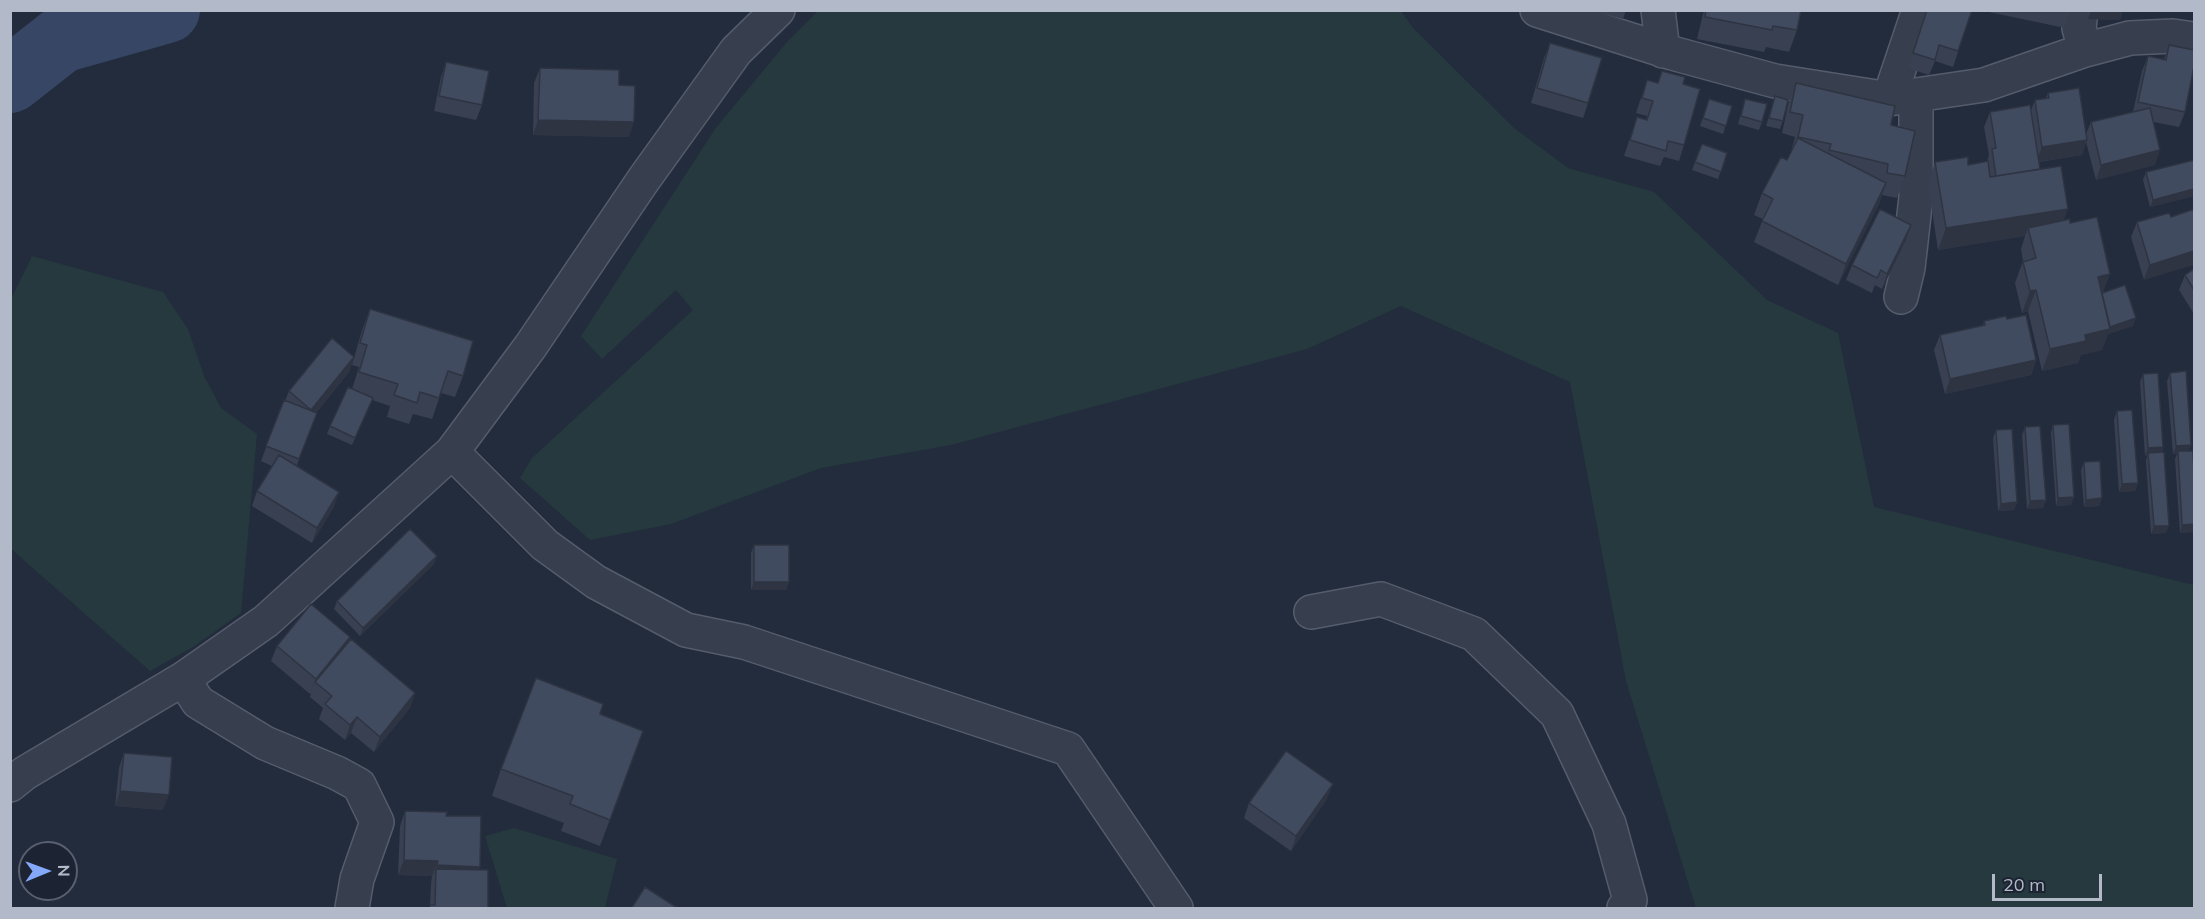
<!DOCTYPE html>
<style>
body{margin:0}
#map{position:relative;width:2205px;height:919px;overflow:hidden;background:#232c3d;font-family:Mulish,sans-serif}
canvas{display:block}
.frame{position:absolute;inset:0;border:12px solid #b2b9c8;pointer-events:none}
.north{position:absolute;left:18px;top:841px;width:60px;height:60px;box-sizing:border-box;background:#1c2332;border:2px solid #585f6e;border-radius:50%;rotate:89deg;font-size:16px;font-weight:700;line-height:24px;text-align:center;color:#b2b9c8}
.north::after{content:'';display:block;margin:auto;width:21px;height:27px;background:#85a9fa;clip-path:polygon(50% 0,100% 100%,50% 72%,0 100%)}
.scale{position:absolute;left:1992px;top:874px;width:110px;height:27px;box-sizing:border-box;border:3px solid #b2b9c8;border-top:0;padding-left:8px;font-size:18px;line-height:21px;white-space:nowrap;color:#b2b9c8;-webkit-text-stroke:4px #1c2332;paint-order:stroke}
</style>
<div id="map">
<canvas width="2205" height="919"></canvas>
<div class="frame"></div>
<div class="north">N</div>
<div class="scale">20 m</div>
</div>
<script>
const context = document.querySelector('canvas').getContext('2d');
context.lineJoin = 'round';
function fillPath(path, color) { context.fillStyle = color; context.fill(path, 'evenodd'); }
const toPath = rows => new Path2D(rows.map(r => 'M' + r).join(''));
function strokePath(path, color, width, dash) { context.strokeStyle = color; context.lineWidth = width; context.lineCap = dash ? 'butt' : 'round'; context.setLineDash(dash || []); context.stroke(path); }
fillPath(toPath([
 [818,11,1401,11,1413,28,1514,128,1568,168,1654,192,1767,300,1838,333,1874,507,2194,585,2194,908,1696,908,1626,681,1570,382,1401,306,1307,349,951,445,821,468,671,524,590,540,520,478,532,458,693,310,676,290,602,359,581,336,715,129,787,42],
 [32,256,163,292,188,329,204,376,221,408,257,434,241,613,193,647,150,671,11,549,11,299],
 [514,828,617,859,605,908,507,908,485,836]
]), '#25393e');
strokePath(toPath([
 [10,80,61,40,167,10]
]), '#364664', 66);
const minor = toPath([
 [1537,10,1672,53,1775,81,1889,99,1984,85,2085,50,2130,38,2173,36,2194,39],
 [1658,10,1663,51],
 [2081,10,2079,28,2085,50],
 [1889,99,1919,10],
 [1901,297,1908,268,1916,197,1916,95],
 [452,452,545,545,596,582,686,630,744,642,1068,749,1176,908],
 [1311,612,1381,599,1474,634,1557,714,1609,824,1630,900,1624,908],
 [183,679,198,702,265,743,337,773,359,785,377,822,357,879,352,908],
 [10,785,25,773,183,679,266,621,452,452,530,347,644,179,736,51,778,10]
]);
strokePath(minor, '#555c6b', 36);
strokePath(minor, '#373e4d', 33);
fillPath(toPath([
 [1587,10,1626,10,1623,19],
 [1704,10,1801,10,1797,30,1789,52,1766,47,1764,52,1697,39],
 [1926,10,1972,10,1953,67,1935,61,1929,75,1908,68],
 [1984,10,2071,10,2065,28,1984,11],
 [2087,10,2123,10,2120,20,2088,19],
 [1550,43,1588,103,1583,118,1531,103,1544,58],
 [2169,45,2185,112,2179,127,2154,122,2155,165,2096,180,2086,142,2082,155,2039,162,2040,169,2064,220,2070,223,2104,292,2133,326,2108,334,2102,350,2081,355,2078,363,2042,371,2028,311,2022,313,2015,283,2023,261,2021,249,2025,236,1938,250,1928,184,1935,162,1968,165,1987,162,1989,155,1984,127,1990,112,2031,110,2035,100,2046,98,2048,93,2086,134,2091,122,2133,112,2142,71,2148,56,2164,59],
 [446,62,482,105,476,120,434,111,441,77],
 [540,68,619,85,629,137,533,135,534,83],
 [1662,71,1683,84,1684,145,1679,161,1664,157,1660,166,1624,156,1637,117,1646,120,1647,116,1636,113,1647,80,1658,83],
 [1796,83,1891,125,1905,176,1897,198,1882,195,1879,204,1838,285,1754,242,1763,219,1754,215,1762,193,1787,160,1791,152,1795,137,1782,133,1788,105],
 [1775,96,1783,121,1780,129,1766,126],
 [1709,99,1732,106,1723,134,1700,126],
 [1745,99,1762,122,1759,130,1738,124],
 [1727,153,1718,179,1692,170,1695,162],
 [2194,163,2194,196,2150,207,2143,180,2146,172],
 [2169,213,2144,280,2131,237,2137,222],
 [1906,240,1882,289,1875,285,1872,293,1846,280,1852,265],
 [2194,269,2194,314,2179,290,2185,275],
 [370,309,463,376,455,397,441,393,432,419,413,414,409,424,387,417,390,406,372,400,352,445,327,434,330,426,352,389,359,367,352,365,362,330],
 [2007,319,2036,360,2031,375,1945,394,1934,350,1940,335,1983,325,1984,321],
 [354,357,349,372,316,413,311,429,297,465,334,507,312,543,252,506,257,491,272,466,261,461,284,400,285,401,289,391],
 [2170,373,2189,451,2194,532,2180,533,2175,459,2177,454,2173,454,2167,381],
 [2143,374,2163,447,2162,452,2166,533,2151,534,2146,461,2147,456,2145,456,2140,382],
 [2117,411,2138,483,2135,491,2119,492,2114,419],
 [2053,425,2074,497,2071,505,2056,506,2051,433],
 [2025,427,2046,500,2043,508,2027,509,2022,435],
 [1996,430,2017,502,2014,510,1998,511,1993,438],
 [2084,462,2102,498,2099,506,2084,507,2081,470],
 [754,545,789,582,786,590,751,590,751,553],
 [434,564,360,636,334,609,337,601],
 [350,637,349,642,415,693,410,708,374,752,351,733,345,740,319,719,323,708,310,697,311,693,310,694,271,661,277,646],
 [600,714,643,731,600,846,561,831,564,823,492,796,501,769],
 [124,753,163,810,115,806,119,768],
 [1327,799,1291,851,1244,818,1249,803],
 [405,811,446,816,479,870,488,909,429,909,430,905,431,884,432,876,398,875,400,826]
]), '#384052');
fillPath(toPath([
 [2091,10,2123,10,2120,20,2088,19],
 [538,120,634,122,629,137,533,135],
 [2087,140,2082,155,2036,162,2042,147],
 [2160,150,2155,165,2096,180,2101,165],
 [1886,183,1879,204,1838,285,1846,264],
 [2194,189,2194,196,2150,207,2153,200],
 [2068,209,2060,231,2028,228,2025,236,1938,250,1946,228],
 [1911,225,1906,240,1882,289,1887,274],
 [2194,251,2194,265,2144,280,2150,265],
 [2110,274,2102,296,2098,277],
 [2036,290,2028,311,2022,313,2030,291],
 [2136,318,2133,326,2108,334,2102,350,2081,355,2078,363,2042,371,2050,349,2085,335],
 [354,357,349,372,306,425,311,410],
 [2036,360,2031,375,1945,394,1950,379],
 [2191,445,2188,453,2178,451,2177,454,2173,454,2176,446],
 [2163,447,2161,455,2148,453,2147,456,2145,456,2148,448],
 [2138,483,2135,491,2119,492,2122,484],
 [339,492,334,507,312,543,317,528],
 [2074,497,2071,505,2056,506,2058,498],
 [2102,498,2099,506,2084,507,2086,500],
 [2046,500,2043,508,2027,509,2030,501],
 [2017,502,2014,510,1998,511,2001,504],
 [2194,524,2194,532,2180,533,2182,525],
 [2154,526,2169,526,2166,533,2151,534],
 [437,556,434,564,360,636,363,628],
 [754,582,789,582,786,590,751,590],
 [350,637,345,652,315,682,310,694,316,679],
 [415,693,410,708,374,752,380,737],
 [357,717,351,733,345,740,350,725],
 [1333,784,1327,799,1291,851,1296,836],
 [120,791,169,795,163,810,115,806],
 [404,860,438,861,432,876,398,875],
 [437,865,480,867,474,882,436,869,432,880]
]), '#2e3442');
const building = toPath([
 [1706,10,1801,10,1797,30,1773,26,1772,30,1705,17,1706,10],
 [1927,10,1972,10,1958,51,1939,45,1935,60,1913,53,1927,10],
 [1550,43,1602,58,1588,103,1537,88,1550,43],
 [2169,45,2194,50,2194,66,2185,112,2138,102,2148,56,2166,60,2169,45],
 [446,62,489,71,482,105,439,96,446,62],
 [540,68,619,70,619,85,635,86,634,122,538,120,540,68],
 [1662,71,1685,77,1683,84,1700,89,1684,145,1668,141,1666,151,1630,140,1637,117,1647,120,1653,101,1642,98,1647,80,1658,83,1662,71],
 [1796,83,1895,106,1891,125,1915,131,1905,176,1887,173,1888,164,1829,150,1831,144,1798,137,1803,115,1790,112,1796,83],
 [2079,88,2087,140,2042,147,2035,100,2049,98,2048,93,2079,88],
 [1775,96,1788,100,1783,121,1769,118,1775,96],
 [1709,99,1732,106,1726,126,1703,118,1709,99],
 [1745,99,1767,104,1762,122,1741,116,1745,99],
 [2030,105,2040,169,1996,176,1992,149,1996,148,1990,112,2030,105],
 [2150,108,2160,150,2101,165,2091,122,2150,108],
 [1798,138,1886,183,1846,264,1762,221,1773,199,1762,193,1781,157,1787,160,1798,138],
 [1702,144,1727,153,1721,172,1695,162,1702,144],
 [1968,157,1968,165,1988,161,1990,177,2061,166,2068,209,1946,228,1935,162,1968,157],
 [2194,160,2194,189,2153,200,2146,172,2194,160],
 [1880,209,1911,225,1887,274,1881,270,1877,278,1852,265,1880,209],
 [2194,209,2194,251,2150,265,2137,222,2169,213,2171,217,2194,209],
 [2097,217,2110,274,2098,277,2110,329,2085,335,2086,341,2050,349,2036,290,2030,291,2023,262,2036,258,2028,228,2070,219,2070,223,2097,217],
 [2194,269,2194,290,2185,275,2194,269],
 [2125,285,2136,318,2110,327,2102,293,2125,285],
 [370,309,473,341,463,376,448,371,439,398,420,392,417,403,394,395,398,384,359,372,367,345,360,343,370,309],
 [2026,315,2036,360,1950,379,1940,335,1985,325,1984,321,2006,316,2007,319,2026,315],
 [332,338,354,357,311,410,289,391,332,338],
 [2186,371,2191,445,2176,446,2170,373,2186,371],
 [2158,373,2163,447,2148,448,2143,374,2158,373],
 [348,387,373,398,355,438,330,426,348,387],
 [284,400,317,413,299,459,266,446,284,400],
 [2132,410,2138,483,2122,484,2117,411,2132,410],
 [2069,424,2074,497,2058,498,2053,425,2069,424],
 [2040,426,2046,500,2030,501,2025,427,2040,426],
 [2012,429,2017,502,2001,504,1996,430,2012,429],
 [2178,451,2193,451,2194,473,2194,524,2182,525,2178,451],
 [2164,452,2169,526,2154,526,2148,453,2164,452],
 [279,455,339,492,317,528,257,491,279,455],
 [2100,461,2102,498,2086,500,2084,462,2100,461],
 [410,529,437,556,363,628,337,601,410,529],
 [754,545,789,545,789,582,754,582,754,545],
 [311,604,350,637,316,679,277,646,311,604],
 [351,639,415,693,380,737,357,717,350,725,325,704,332,696,315,682,351,639],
 [536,678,603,704,600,714,643,731,610,820,570,804,573,796,501,769,536,678],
 [1286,751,1333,784,1296,836,1249,803,1286,751],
 [124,753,172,757,169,795,120,791,124,753],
 [405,811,447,812,446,816,481,816,480,867,437,865,438,861,404,860,405,811],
 [436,869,488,870,488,909,430,909,430,905,435,905,436,869],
 [645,887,679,909,631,909,645,887]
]);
fillPath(building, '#414b5f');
strokePath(building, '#2e3442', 1.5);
</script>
